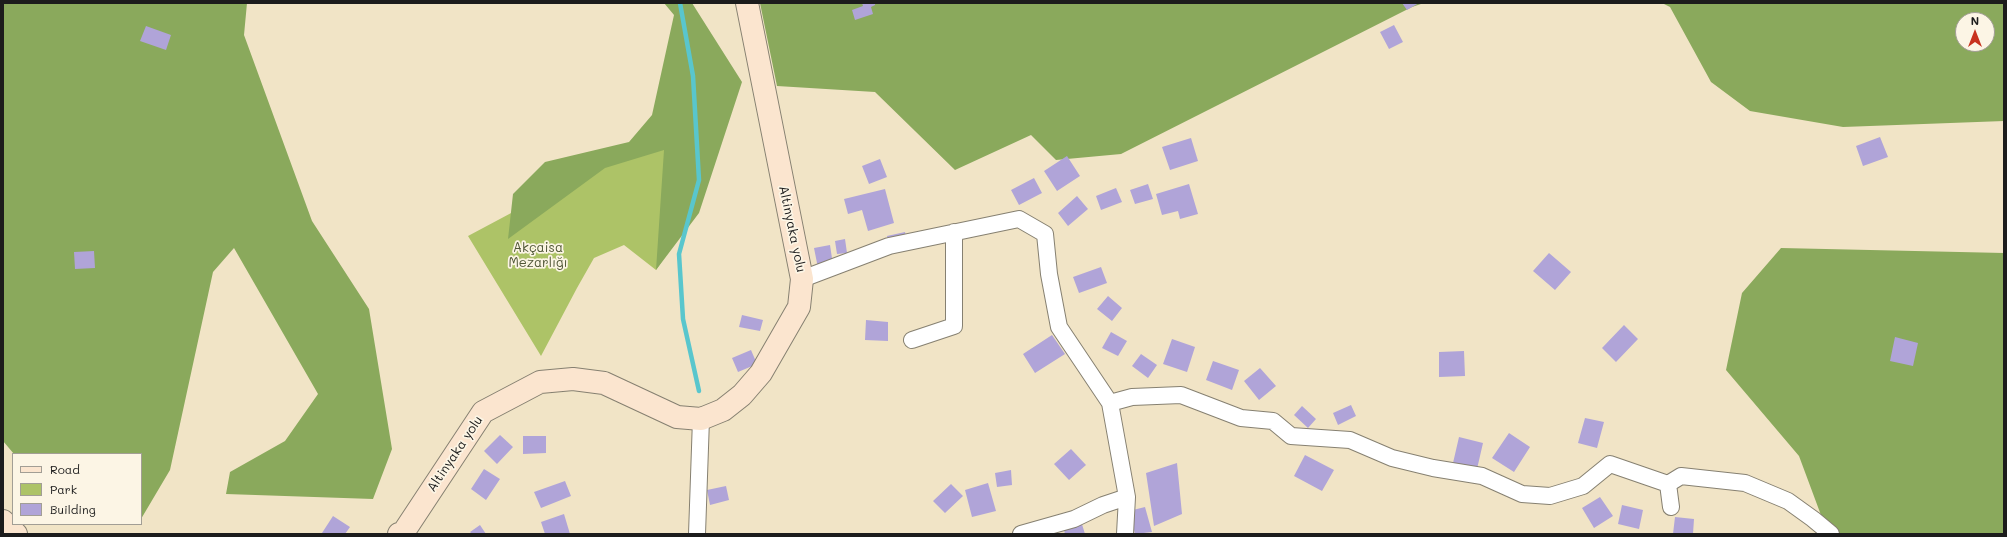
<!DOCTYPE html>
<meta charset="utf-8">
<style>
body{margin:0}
#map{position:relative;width:2007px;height:537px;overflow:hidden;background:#f1e4c6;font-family:Mali,sans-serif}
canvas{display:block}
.frame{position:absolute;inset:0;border:4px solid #1c1c1c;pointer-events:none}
.legend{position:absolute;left:12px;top:453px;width:130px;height:72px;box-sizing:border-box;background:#fcf5e5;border:1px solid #a29e95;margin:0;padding:5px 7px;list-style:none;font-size:12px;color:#1c1c1c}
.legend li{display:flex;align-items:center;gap:8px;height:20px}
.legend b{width:20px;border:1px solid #a29e95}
.north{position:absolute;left:1955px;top:12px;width:40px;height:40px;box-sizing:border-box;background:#fcf5e5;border:1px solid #a29e95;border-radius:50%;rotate:0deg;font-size:11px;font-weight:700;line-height:16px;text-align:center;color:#1c1c1c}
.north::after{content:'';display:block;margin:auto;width:14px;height:18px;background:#c8321e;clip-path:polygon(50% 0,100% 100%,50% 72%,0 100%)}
</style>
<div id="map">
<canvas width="2007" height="537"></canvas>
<div class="frame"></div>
<ul class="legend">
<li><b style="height:5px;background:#fbe5cf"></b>Road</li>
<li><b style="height:11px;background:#adc367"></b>Park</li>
<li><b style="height:11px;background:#b0a4d8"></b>Building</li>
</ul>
<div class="north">N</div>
</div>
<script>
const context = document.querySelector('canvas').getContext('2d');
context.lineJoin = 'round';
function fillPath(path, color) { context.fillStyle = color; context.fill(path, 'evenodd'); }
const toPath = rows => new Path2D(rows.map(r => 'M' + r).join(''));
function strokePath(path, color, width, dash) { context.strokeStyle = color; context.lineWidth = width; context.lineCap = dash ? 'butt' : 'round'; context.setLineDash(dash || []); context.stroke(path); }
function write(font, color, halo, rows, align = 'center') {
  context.font = font + ' Mali,sans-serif'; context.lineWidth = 3.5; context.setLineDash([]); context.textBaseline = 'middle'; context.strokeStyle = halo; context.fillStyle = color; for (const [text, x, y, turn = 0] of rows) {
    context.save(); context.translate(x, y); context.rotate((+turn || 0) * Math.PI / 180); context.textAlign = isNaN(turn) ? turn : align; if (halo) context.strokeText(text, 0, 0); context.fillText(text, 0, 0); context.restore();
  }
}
fillPath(toPath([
 [680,123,696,212,656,270,624,245,594,258,577,288,541,356,468,236]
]), '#adc367');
fillPath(toPath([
 [3,3,247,3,244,35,312,221,369,309,392,449,373,499,226,494,230,472,285,441,318,394,234,248,213,272,170,470,141,519,141,454,14,454,3,441],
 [664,3,692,3,742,82,699,213,656,270,664,150,605,168,508,239,513,194,545,162,629,142,652,115,674,15],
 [760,3,1424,3,1412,7,1121,154,1056,160,1031,135,955,170,875,92,777,86],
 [1662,3,2004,3,2004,121,1843,127,1750,111,1711,82,1670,7],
 [1963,20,1987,20,1987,44,1963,44],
 [1781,248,2004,253,2004,534,1828,534,1799,456,1726,370,1742,293]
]), '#8aa95c');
strokePath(toPath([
 [680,3,693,76,699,180,679,254,683,319,699,391]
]), '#59c6cd', 4.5);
fillPath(toPath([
 [862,3,875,3,875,5,871,7,873,14,855,20,852,10,863,6],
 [1402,3,1419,3,1407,10],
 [1394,25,1403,42,1389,49,1380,32],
 [146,26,171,35,166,50,140,41],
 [1880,137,1888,157,1863,166,1856,146],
 [1191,138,1198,161,1170,170,1162,147],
 [1067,156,1080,176,1057,191,1044,171],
 [880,159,887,177,869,184,862,166],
 [1034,178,1042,193,1019,205,1011,190],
 [1148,184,1153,199,1135,204,1130,190],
 [1189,184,1198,214,1180,219,1178,211,1162,215,1156,194],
 [1116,188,1122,202,1101,210,1096,196],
 [885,189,894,223,868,231,862,210,848,214,844,199],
 [1077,196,1088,209,1068,226,1058,213],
 [905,232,907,242,889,246,887,236],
 [845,239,847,253,837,254,835,241],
 [830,245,833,265,818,268,814,248],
 [94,251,95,268,75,269,74,252],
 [1549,253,1571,272,1555,290,1533,271],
 [1101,267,1107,283,1079,293,1073,277],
 [1108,296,1122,308,1112,321,1097,309],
 [742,315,763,320,760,331,739,327],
 [866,320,888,322,888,341,865,340],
 [1624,325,1638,339,1616,362,1602,348],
 [1111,332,1127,341,1118,356,1102,348],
 [1052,335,1065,354,1035,373,1023,354],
 [1895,337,1918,343,1913,366,1890,361],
 [1172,339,1195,347,1187,372,1163,364],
 [751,350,757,364,738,372,732,358],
 [1464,351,1465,376,1439,377,1439,352],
 [1141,354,1157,365,1148,378,1132,366],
 [1213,361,1239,370,1232,390,1206,380],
 [1260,368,1276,386,1259,400,1244,381],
 [1351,405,1356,416,1338,425,1333,413],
 [1302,406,1316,419,1308,428,1294,415],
 [1585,418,1604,422,1597,448,1578,443],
 [1509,433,1530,447,1514,472,1492,458],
 [500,435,513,447,497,464,484,451],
 [523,436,546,436,546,453,523,454],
 [1459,437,1483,443,1477,469,1453,463],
 [1071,449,1086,465,1069,480,1054,464],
 [1305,455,1334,470,1322,491,1294,476],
 [1177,463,1182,514,1154,526,1146,473],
 [484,469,500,479,486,500,471,489],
 [1011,470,1012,485,997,487,995,473],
 [565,481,571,496,541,508,534,492],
 [988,483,996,511,972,517,965,490],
 [951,484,963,496,945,513,933,501],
 [726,486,729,500,710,505,707,490],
 [1600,497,1613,516,1594,528,1582,508],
 [1622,505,1643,510,1639,529,1618,524],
 [1145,507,1152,532,1135,534,1129,511],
 [564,514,570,534,545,534,541,522],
 [333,516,350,527,345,534,322,533],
 [1675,517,1694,519,1693,534,1673,534],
 [1081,521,1085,534,1065,534,1063,526],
 [480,525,486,534,472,534,470,532]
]), '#b0a4d8');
const minor = toPath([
 [802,279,889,246,1019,219,1045,234,1049,274,1059,327,1110,403,1127,497,1125,534],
 [912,340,954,326,954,232],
 [1110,403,1132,397,1181,395,1241,418,1273,421,1291,436,1350,440,1392,458,1433,468,1482,476,1522,494,1550,496,1583,486,1610,464,1668,484,1681,476,1745,483,1788,501,1813,519,1831,534],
 [1668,484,1671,507],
 [697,534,701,419],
 [1021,534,1074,519,1103,505,1127,497]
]);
const secondary = toPath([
 [3,521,16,534],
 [399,534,403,533,483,412,540,382,573,379,604,383,677,417,701,419,723,410,742,395,761,373,799,307,802,279,747,3]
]);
strokePath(minor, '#868071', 18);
strokePath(secondary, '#868071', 24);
strokePath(minor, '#fff', 16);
strokePath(secondary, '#fbe5cf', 22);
write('13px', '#1c1c1c', '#fcf5e5', [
 ["Altinyaka yolu",792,229,78],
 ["Altinyaka yolu",455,454,-56]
]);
write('13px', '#4f5636', '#fcf5e5', [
 ["Akçaisa",538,248],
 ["Mezarlığı",538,263]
]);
</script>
